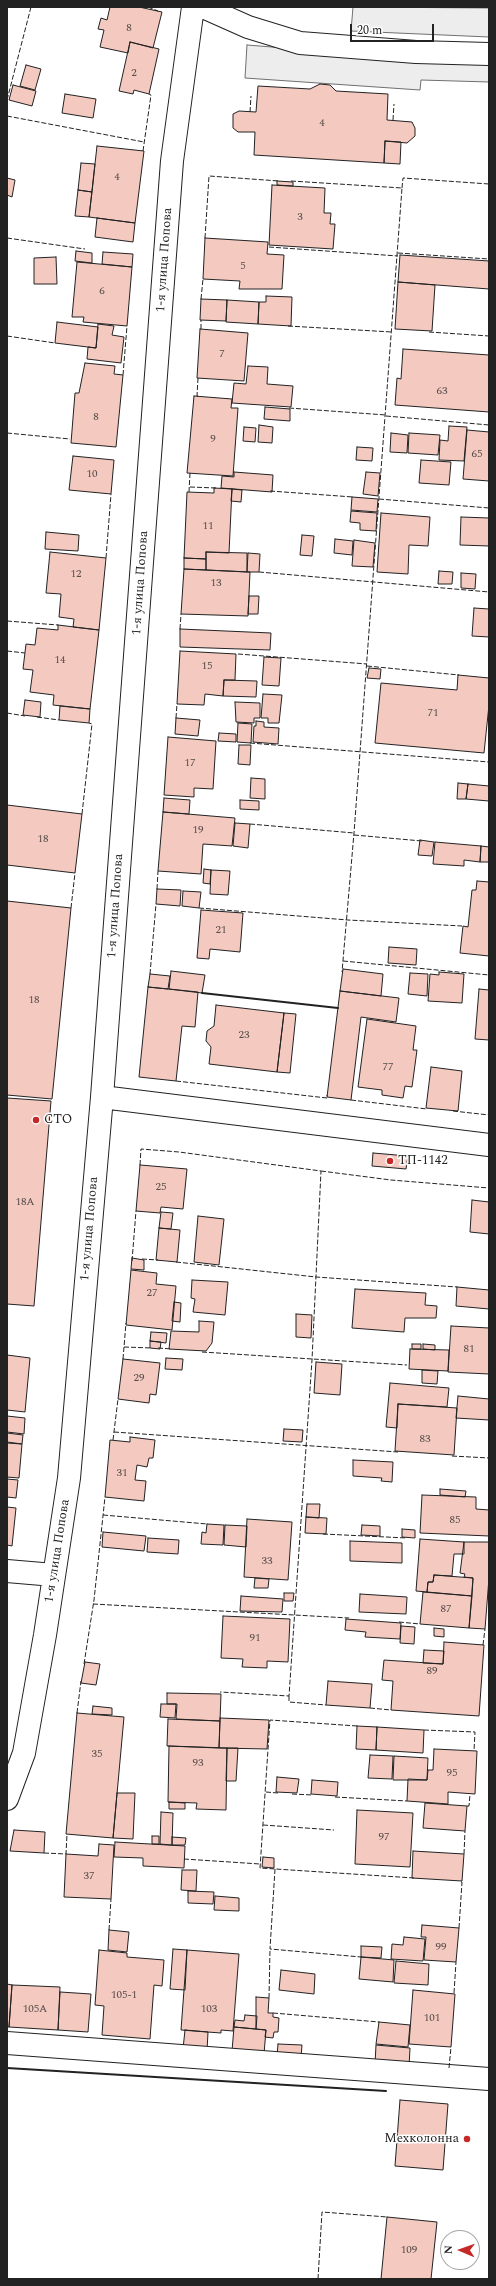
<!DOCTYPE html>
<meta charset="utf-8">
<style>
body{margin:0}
#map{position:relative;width:496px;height:2286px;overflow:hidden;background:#fff;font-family:Spectral,serif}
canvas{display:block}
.frame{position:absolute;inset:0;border:8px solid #222;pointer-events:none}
.north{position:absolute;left:440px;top:2230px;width:40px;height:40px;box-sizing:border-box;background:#fff;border:1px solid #a7a7a7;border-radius:50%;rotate:272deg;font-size:11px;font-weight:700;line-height:16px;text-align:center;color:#222}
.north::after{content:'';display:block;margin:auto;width:14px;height:18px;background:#c62828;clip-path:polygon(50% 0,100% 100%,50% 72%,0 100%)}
.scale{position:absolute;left:350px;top:24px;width:84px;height:18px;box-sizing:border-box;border:2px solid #222;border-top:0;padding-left:5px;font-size:12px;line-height:14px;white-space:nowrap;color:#222;-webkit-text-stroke:3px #fff;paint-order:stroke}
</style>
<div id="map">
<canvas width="496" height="2286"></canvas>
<div class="frame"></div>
<div class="north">N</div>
<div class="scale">20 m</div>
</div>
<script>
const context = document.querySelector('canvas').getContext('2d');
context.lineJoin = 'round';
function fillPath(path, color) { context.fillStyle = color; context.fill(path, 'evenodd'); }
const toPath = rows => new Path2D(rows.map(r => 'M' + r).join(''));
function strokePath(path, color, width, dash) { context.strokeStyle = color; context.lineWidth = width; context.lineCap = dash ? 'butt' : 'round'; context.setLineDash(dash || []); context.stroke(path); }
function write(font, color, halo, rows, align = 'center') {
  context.font = font + ' Spectral,serif'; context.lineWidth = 3; context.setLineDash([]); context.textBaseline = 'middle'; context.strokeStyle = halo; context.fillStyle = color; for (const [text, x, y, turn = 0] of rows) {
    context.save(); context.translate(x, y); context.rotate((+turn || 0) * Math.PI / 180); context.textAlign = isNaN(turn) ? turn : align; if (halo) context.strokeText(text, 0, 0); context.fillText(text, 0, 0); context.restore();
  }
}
const parking = toPath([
 [353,7,489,8,489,37,351,31,353,7],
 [247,45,420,59,489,61,489,82,421,80,420,90,245,78,247,45]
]);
fillPath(parking, '#ededed');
strokePath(parking, '#6f6f6f', 1);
const building = toPath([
 [110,7,139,7,162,12,153,48,130,42,128,53,100,47,104,30,98,29,101,18,107,20,110,7],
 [130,42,159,49,149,94,134,90,133,94,119,91,130,42],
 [26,65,41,69,35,90,20,86,26,65],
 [320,84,330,85,336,91,388,94,387,120,412,122,415,128,415,136,407,143,385,141,384,163,254,155,255,132,238,132,233,128,233,114,239,111,256,112,258,86,310,89,320,84],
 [13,85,36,91,32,106,9,100,13,85],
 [65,94,96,99,93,118,62,113,65,94],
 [385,141,401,142,400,164,384,163,385,141],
 [97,146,144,151,135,223,89,217,97,146],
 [81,163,95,164,92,192,78,190,81,163],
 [7,178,15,180,12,197,7,195,7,178],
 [277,181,293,182,293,186,277,185,277,181],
 [272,185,325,188,324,213,331,213,330,224,335,224,333,249,269,245,272,185],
 [78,190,92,192,89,217,75,216,78,190],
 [97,218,135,223,133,242,95,237,97,218],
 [205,238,268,242,267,254,284,255,282,289,239,289,240,281,203,279,205,238],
 [76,251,92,253,92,263,75,261,76,251],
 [103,252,133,254,132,267,102,264,103,252],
 [400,255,489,261,489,289,398,282,400,255],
 [56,257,57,284,34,284,34,258,56,257],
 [77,262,132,267,127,326,83,322,84,317,72,317,77,262],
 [398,282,435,285,432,331,395,329,398,282],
 [266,296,292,297,291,326,258,324,259,302,266,302,266,296],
 [201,299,227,300,226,321,200,320,201,299],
 [227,300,259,302,258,324,226,322,227,300],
 [57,322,98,327,96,348,55,343,57,322],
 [98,324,114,326,112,335,124,337,121,363,87,359,88,347,96,348,98,324],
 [200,329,248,333,244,381,197,378,200,329],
 [403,349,489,355,489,412,395,405,397,378,401,379,403,349],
 [85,363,115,366,114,374,123,375,116,447,71,443,75,393,79,393,85,363],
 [248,366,268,367,267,384,293,386,291,407,232,403,234,383,246,384,248,366],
 [194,396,232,399,231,408,238,408,233,476,187,473,194,396],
 [265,407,290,409,290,421,264,419,265,407],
 [259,425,273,427,272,443,258,442,259,425],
 [449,426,467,427,464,461,439,460,440,440,448,441,449,426],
 [244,427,256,428,255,442,243,441,244,427],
 [467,430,489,432,489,481,463,479,467,430],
 [391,433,408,435,407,453,390,452,391,433],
 [409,433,440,435,438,455,408,453,409,433],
 [357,447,373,448,372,461,356,460,357,447],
 [73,456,114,460,111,494,69,490,73,456],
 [421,460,451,462,449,485,419,483,421,460],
 [234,472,273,475,272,492,221,488,222,476,234,477,234,472],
 [366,472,380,473,378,496,363,494,366,472],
 [214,488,232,489,229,553,206,552,206,559,184,558,187,492,214,493,214,488],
 [232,489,242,490,241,502,231,501,232,489],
 [352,497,378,499,377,512,351,510,352,497],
 [351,511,377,513,376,531,360,530,360,523,350,522,351,511],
 [381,513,430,517,428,546,409,545,408,574,377,572,381,513],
 [461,517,489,518,489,546,460,545,461,517],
 [46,532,79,535,78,551,45,549,46,532],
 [302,535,314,536,312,556,300,555,302,535],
 [335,539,353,541,352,555,334,553,335,539],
 [354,540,375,543,373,567,352,566,354,540],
 [50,552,106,558,99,630,73,627,74,619,59,617,61,594,46,593,50,552],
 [206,552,247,553,247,572,206,570,206,552],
 [248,553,260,554,259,572,247,572,248,553],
 [184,558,206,559,206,570,184,569,184,558],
 [184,569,250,572,248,616,181,614,184,569],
 [439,571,453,572,452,584,438,584,439,571],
 [461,573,476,574,475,589,461,588,461,573],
 [249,596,259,596,258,614,248,614,249,596],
 [474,608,489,609,489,637,472,636,474,608],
 [58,625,99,630,90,709,53,705,54,695,30,692,33,670,23,669,26,644,35,645,37,628,58,630,58,625],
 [180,629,271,633,270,650,180,647,180,629],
 [180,651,236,654,235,680,224,680,223,696,205,694,204,705,177,704,180,651],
 [264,657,281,658,279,686,262,685,264,657],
 [369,668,381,669,380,679,367,678,369,668],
 [458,675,489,678,489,705,484,753,375,743,381,683,457,690,458,675],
 [224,680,257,681,256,697,223,696,224,680],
 [263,694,282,695,279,723,268,723,268,718,261,718,263,694],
 [25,700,41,702,40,717,23,715,25,700],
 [235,702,260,703,260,718,254,718,254,723,236,722,235,702],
 [60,706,90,709,89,723,59,720,60,706],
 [176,718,200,720,198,736,175,734,176,718],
 [256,721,264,722,264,727,279,728,278,744,253,742,254,726,256,726,256,721],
 [238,723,252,724,251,743,237,742,238,723],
 [219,733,236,734,236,742,218,741,219,733],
 [168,737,216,741,213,789,194,788,194,797,164,795,168,737],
 [239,745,251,745,250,765,238,764,239,745],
 [251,778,265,779,265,799,250,798,251,778],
 [458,783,468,784,466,799,457,799,458,783],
 [468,784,489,786,489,801,466,799,468,784],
 [164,798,190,800,189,814,163,812,164,798],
 [240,800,259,801,259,810,240,809,240,800],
 [7,805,82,814,75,873,7,865,7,805],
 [163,812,235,818,232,846,203,844,201,874,158,871,163,812],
 [235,823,250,824,248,848,233,846,235,823],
 [420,840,434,842,432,856,418,855,420,840],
 [435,842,481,846,480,862,464,860,464,866,433,864,435,842],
 [481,846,489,847,489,862,480,862,481,846],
 [204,869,211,870,210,884,203,883,204,869],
 [211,870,230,871,228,895,210,894,211,870],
 [477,881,489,882,489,956,460,953,463,926,468,927,472,890,476,890,477,881],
 [157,889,181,890,180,906,156,904,157,889],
 [183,891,201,892,199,908,182,906,183,891],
 [7,901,71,908,52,1099,7,1095,7,901],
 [201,910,243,913,240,952,210,949,209,959,197,958,201,910],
 [389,947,417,949,416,965,388,963,389,947],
 [343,969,383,974,381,996,340,991,343,969],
 [171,971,205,975,202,993,169,989,171,971],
 [439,972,464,974,462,1003,428,1001,430,974,439,975,439,972],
 [410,973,428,974,427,996,408,994,410,973],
 [150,974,170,976,168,989,148,987,150,974],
 [148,987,198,992,195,1027,182,1026,176,1081,139,1077,148,987],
 [479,989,489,990,489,1040,475,1039,479,989],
 [340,991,399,998,396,1022,361,1017,351,1100,327,1097,340,991],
 [216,1005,284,1013,277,1072,209,1064,211,1047,206,1041,207,1031,214,1026,216,1005],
 [284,1013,296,1014,290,1073,277,1072,284,1013],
 [367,1019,416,1026,413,1050,417,1050,412,1087,405,1086,403,1098,382,1095,382,1090,358,1087,367,1019],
 [431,1067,462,1071,458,1111,426,1108,431,1067],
 [7,1098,51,1101,34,1306,7,1304,7,1098],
 [373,1153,408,1156,406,1169,372,1166,373,1153],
 [140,1165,187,1169,183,1209,161,1207,160,1213,136,1211,140,1165],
 [472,1200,489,1202,489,1234,470,1232,472,1200],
 [161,1212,173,1213,171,1229,159,1228,161,1212],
 [198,1216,224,1219,219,1265,194,1262,198,1216],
 [159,1228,180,1230,177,1262,156,1260,159,1228],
 [132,1258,144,1260,144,1270,131,1269,132,1258],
 [131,1270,157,1273,156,1284,176,1286,172,1330,126,1325,131,1270],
 [192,1280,228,1282,225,1315,193,1312,195,1299,191,1298,192,1280],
 [457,1287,489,1290,489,1309,456,1306,457,1287],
 [355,1289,426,1293,425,1305,437,1306,436,1318,405,1318,404,1332,352,1328,355,1289],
 [174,1302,181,1303,180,1322,172,1321,174,1302],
 [296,1314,312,1315,311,1338,296,1337,296,1314],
 [199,1321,214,1322,212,1343,206,1351,169,1349,171,1331,199,1332,199,1321],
 [451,1326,489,1328,489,1374,448,1372,451,1326],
 [151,1332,167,1333,166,1343,150,1341,151,1332],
 [150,1341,161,1342,160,1349,150,1348,150,1341],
 [412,1344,421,1344,421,1349,412,1349,412,1344],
 [423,1344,435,1345,435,1350,423,1349,423,1344],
 [410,1349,449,1350,448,1371,409,1369,410,1349],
 [7,1355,30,1358,25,1412,7,1410,7,1355],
 [166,1358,183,1359,182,1370,165,1369,166,1358],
 [123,1359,160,1363,156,1395,150,1394,149,1403,118,1399,123,1359],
 [316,1362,342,1364,340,1395,314,1393,316,1362],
 [422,1370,438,1371,437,1384,422,1383,422,1370],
 [390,1383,449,1388,447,1407,398,1404,397,1428,386,1427,390,1383],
 [458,1396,489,1399,489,1420,456,1418,458,1396],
 [398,1404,457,1408,454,1455,395,1451,398,1404],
 [7,1416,25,1418,24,1434,7,1432,7,1416],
 [284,1429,303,1430,302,1442,283,1441,284,1429],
 [7,1433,23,1435,22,1444,7,1442,7,1433],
 [130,1437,155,1440,153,1458,149,1458,147,1467,137,1465,135,1480,146,1481,144,1501,105,1497,110,1440,130,1442,130,1437],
 [7,1443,22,1444,19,1478,7,1477,7,1443],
 [353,1460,393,1462,392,1482,381,1481,382,1478,353,1476,353,1460],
 [7,1479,18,1480,16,1498,7,1497,7,1479],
 [440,1489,466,1491,465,1497,440,1495,440,1489],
 [422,1495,476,1497,476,1509,489,1510,489,1536,420,1533,422,1495],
 [307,1504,320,1504,319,1518,306,1517,307,1504],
 [7,1507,16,1508,12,1546,7,1545,7,1507],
 [306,1517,327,1518,326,1534,305,1533,306,1517],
 [247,1519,292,1522,288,1580,244,1577,247,1519],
 [207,1524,224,1525,223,1545,201,1544,202,1532,206,1533,207,1524],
 [225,1525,247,1526,246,1547,224,1545,225,1525],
 [362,1525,380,1526,380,1536,361,1535,362,1525],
 [402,1529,415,1530,415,1538,402,1537,402,1529],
 [103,1532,146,1536,144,1551,102,1547,103,1532],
 [148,1538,179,1540,178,1554,147,1552,148,1538],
 [420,1539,464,1542,464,1554,454,1554,452,1576,434,1575,433,1582,428,1582,427,1592,416,1591,420,1539],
 [350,1541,402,1543,402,1563,350,1561,350,1541],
 [464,1542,489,1542,489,1578,485,1629,469,1628,473,1578,464,1577,465,1574,460,1573,464,1542],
 [434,1575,473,1578,472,1596,427,1592,428,1582,433,1582,434,1575],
 [255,1578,269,1579,268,1588,254,1588,255,1578],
 [423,1592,472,1596,469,1628,420,1624,423,1592],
 [284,1593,294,1593,293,1601,284,1601,284,1593],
 [360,1594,407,1597,406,1614,359,1612,360,1594],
 [241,1596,283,1599,282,1612,240,1611,241,1596],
 [223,1616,290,1619,288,1662,267,1661,267,1668,242,1667,243,1659,221,1658,223,1616],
 [346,1619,401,1623,400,1639,365,1637,366,1632,345,1630,346,1619],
 [401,1626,415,1627,414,1644,400,1643,401,1626],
 [434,1628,444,1629,444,1637,434,1636,434,1628],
 [444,1642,484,1645,479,1716,391,1710,393,1681,382,1680,384,1660,443,1664,444,1642],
 [424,1650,444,1651,443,1664,423,1663,424,1650],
 [85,1662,100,1664,96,1685,81,1683,85,1662],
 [328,1681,372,1684,370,1708,326,1705,328,1681],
 [167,1693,221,1694,220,1721,176,1719,177,1704,167,1704,167,1693],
 [161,1704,176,1704,175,1718,160,1717,161,1704],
 [93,1706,112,1708,112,1715,92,1714,93,1706],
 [77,1713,124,1717,113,1838,66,1834,77,1713],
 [220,1718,269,1720,267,1749,219,1748,220,1718],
 [168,1719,220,1721,219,1748,167,1746,168,1719],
 [357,1726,377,1727,376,1750,356,1749,357,1726],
 [377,1727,424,1730,423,1753,376,1750,377,1727],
 [169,1746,227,1748,226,1810,196,1809,197,1803,168,1802,169,1746],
 [227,1748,238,1748,236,1781,226,1781,227,1748],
 [434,1749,477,1751,475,1794,448,1792,448,1804,407,1801,408,1779,427,1780,428,1770,433,1770,434,1749],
 [370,1755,393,1756,392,1779,368,1778,370,1755],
 [394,1756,428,1758,427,1780,393,1780,394,1756],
 [277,1777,299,1779,297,1793,276,1792,277,1777],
 [312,1780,338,1782,337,1796,311,1794,312,1780],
 [117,1793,135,1793,133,1839,113,1838,117,1793],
 [169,1802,185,1803,185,1809,169,1809,169,1802],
 [425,1803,467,1806,465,1831,423,1828,425,1803],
 [357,1810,413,1813,410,1867,355,1864,357,1810],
 [161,1812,173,1813,172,1845,160,1844,161,1812],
 [14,1830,45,1832,44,1853,10,1851,14,1830],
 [152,1836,159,1836,159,1844,152,1844,152,1836],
 [172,1837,186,1838,185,1845,172,1845,172,1837],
 [115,1842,185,1846,184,1868,143,1866,143,1858,114,1857,115,1842],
 [99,1844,114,1845,111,1899,64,1897,66,1854,98,1856,99,1844],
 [413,1851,464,1854,462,1881,412,1878,413,1851],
 [263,1857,274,1858,274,1868,262,1867,263,1857],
 [182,1870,197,1870,196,1891,181,1890,182,1870],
 [188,1891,214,1892,213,1904,188,1903,188,1891],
 [215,1896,239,1898,239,1911,214,1910,215,1896],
 [422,1925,459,1928,456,1962,424,1960,426,1937,421,1937,422,1925],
 [109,1930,129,1932,127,1952,108,1950,109,1930],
 [404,1937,425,1939,423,1961,391,1959,392,1944,403,1945,404,1937],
 [361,1946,382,1947,381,1958,361,1957,361,1946],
 [173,1949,187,1950,185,1990,170,1989,173,1949],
 [99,1950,127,1953,127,1957,164,1960,162,1986,154,1985,150,2039,102,2035,104,2006,95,2005,99,1950],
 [187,1950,239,1954,233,2031,221,2030,221,2033,181,2030,187,1950],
 [361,1957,394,1960,393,1982,359,1979,361,1957],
 [396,1961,429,1964,428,1985,394,1983,396,1961],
 [281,1970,315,1974,314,1994,279,1990,281,1970],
 [7,1984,12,1985,9,2027,7,2027,7,1984],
 [12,1985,60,1987,58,2030,9,2027,12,1985],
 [413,1990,455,1994,451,2047,409,2044,413,1990],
 [60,1992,91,1994,88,2032,58,2030,60,1992],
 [256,1997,269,1998,268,2013,273,2013,273,2017,279,2018,278,2032,274,2032,273,2038,265,2037,266,2030,256,2029,256,1997],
 [245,2015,257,2016,256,2029,234,2027,235,2020,244,2021,245,2015],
 [379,2022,410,2025,408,2047,376,2044,379,2022],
 [234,2027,266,2030,264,2054,232,2051,234,2027],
 [185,2030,208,2032,207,2051,183,2049,185,2030],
 [278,2044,302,2045,301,2057,277,2056,278,2044],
 [376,2045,410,2048,409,2067,375,2064,376,2045],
 [400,2100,448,2104,443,2170,395,2166,400,2100],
 [387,2217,437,2222,431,2279,381,2279,387,2217]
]);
fillPath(building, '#f3c9c0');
strokePath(building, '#222', 1);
const street = toPath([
 [203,7,248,27,300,43,416,52,489,54],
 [102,1097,489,1145],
 [7,1571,54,1575],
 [7,1799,24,1753,45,1635,69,1478,102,1097,172,161,193,7],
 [7,2043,489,2079]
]);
strokePath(street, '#222', 24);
strokePath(street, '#fff', 22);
strokePath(toPath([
 [148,7,158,11],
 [7,100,31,7],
 [250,112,251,96],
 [7,116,144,142],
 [393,120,394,104],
 [143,151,151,95,149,94],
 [291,181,402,188,354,833,342,972],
 [402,188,403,178,489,184],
 [7,238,85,249],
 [205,238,209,176,279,181],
 [269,247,398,256],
 [398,253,489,259],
 [201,299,203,279],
 [288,326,392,332],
 [201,329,201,320],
 [429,332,489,336],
 [7,336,55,343],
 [123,375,127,326],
 [198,378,197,396,199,396],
 [289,408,386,415],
 [386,416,489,425],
 [7,433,70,439],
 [190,487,216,488],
 [270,491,353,497],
 [189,492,190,473],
 [379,499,489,508],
 [106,558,111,494],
 [259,572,489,592],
 [7,621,58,625],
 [180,629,181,614],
 [7,651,25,653],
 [238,654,367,664],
 [367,666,459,675],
 [7,713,25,716],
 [37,717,59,720],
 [176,718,177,704],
 [250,743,489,762],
 [82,814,92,724,89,723],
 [250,824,354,833],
 [354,835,422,841],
 [157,889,158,871],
 [71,908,75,873],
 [199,908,348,920,462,926],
 [343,961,489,975],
 [150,974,156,904],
 [176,1081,327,1098,327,1095],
 [351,1100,427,1109],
 [453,1111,489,1115],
 [140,1165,141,1149,179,1152,321,1171,312,1360,289,1696,220,1692],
 [321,1171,391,1180,489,1188],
 [142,1259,158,1260],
 [132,1261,136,1211],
 [176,1262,316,1277,457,1287],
 [124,1347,152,1348],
 [158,1348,172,1349],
 [202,1352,407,1365],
 [123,1359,126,1323],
 [114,1432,398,1452],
 [113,1440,118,1399],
 [452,1456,489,1458],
 [103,1515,207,1524],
 [323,1534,407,1538],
 [93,1604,349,1618],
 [399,1622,420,1624],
 [483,1645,485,1629],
 [84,1664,94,1600,105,1497],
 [289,1696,289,1702,326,1705],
 [370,1708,391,1710],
 [77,1713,81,1681],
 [357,1726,270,1720,260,1868,414,1878],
 [424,1730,475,1732,474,1751],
 [266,1792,278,1793],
 [292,1794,313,1795],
 [335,1797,407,1801],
 [467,1806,469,1806,470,1794],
 [263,1825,334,1830],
 [44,1853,66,1854,67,1834],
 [464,1854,465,1831],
 [184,1859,260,1864],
 [275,1869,270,1949,361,1957],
 [459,1928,462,1882,460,1882],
 [109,1930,111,1899],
 [454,1993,456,1962],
 [269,1998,270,1949],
 [273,2013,379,2022],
 [449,2068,451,2047],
 [318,2279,322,2212,387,2217]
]), '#222', 1, [5, 2]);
strokePath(toPath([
 [202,993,338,1008],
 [7,2068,386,2091]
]), '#222', 2);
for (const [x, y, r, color] of [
 [36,1120,4,"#c62828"],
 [390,1161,4,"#c62828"],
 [467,2139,4,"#c62828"]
]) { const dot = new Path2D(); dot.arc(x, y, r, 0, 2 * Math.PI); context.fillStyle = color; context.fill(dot); strokePath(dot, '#fff', 1.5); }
write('11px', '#564c4a', null, [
 ["8",129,29],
 ["2",134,74],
 ["4",322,124],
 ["4",117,178],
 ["3",300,218],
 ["5",243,267],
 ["6",102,292],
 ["7",222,355],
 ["63",442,392],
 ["8",96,418],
 ["9",213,440],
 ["65",477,455],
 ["10",92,475],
 ["11",208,527],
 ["12",76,575],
 ["13",216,584],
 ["14",60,661],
 ["15",207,667],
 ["71",433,714],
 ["17",190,764],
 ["19",198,831],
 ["18",43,840],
 ["21",221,931],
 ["18",34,1001],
 ["23",244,1036],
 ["77",388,1068],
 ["25",161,1188],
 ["18А",25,1203],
 ["27",152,1294],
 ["81",469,1350],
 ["29",139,1379],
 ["83",425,1440],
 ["31",122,1474],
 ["85",455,1521],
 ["33",267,1562],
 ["87",446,1610],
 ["91",255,1639],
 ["89",432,1672],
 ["35",97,1755],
 ["93",198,1764],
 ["95",452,1774],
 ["97",384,1838],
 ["37",89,1877],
 ["99",441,1948],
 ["105-1",124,1996],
 ["105А",35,2010],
 ["103",209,2010],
 ["101",432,2019],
 ["109",409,2251]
]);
write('13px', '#222', '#fff', [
 ["1-я улица Попова",165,260,-86],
 ["1-я улица Попова",141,583,-86],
 ["1-я улица Попова",116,906,-86],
 ["1-я улица Попова",90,1229,-85],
 ["1-я улица Попова",58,1551,-81]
]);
write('13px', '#222', '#fff', [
 ["СТО",44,1120],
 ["ТП-1142",398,1161],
 ["Мехколонна",459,2139,"right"]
], 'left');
</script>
